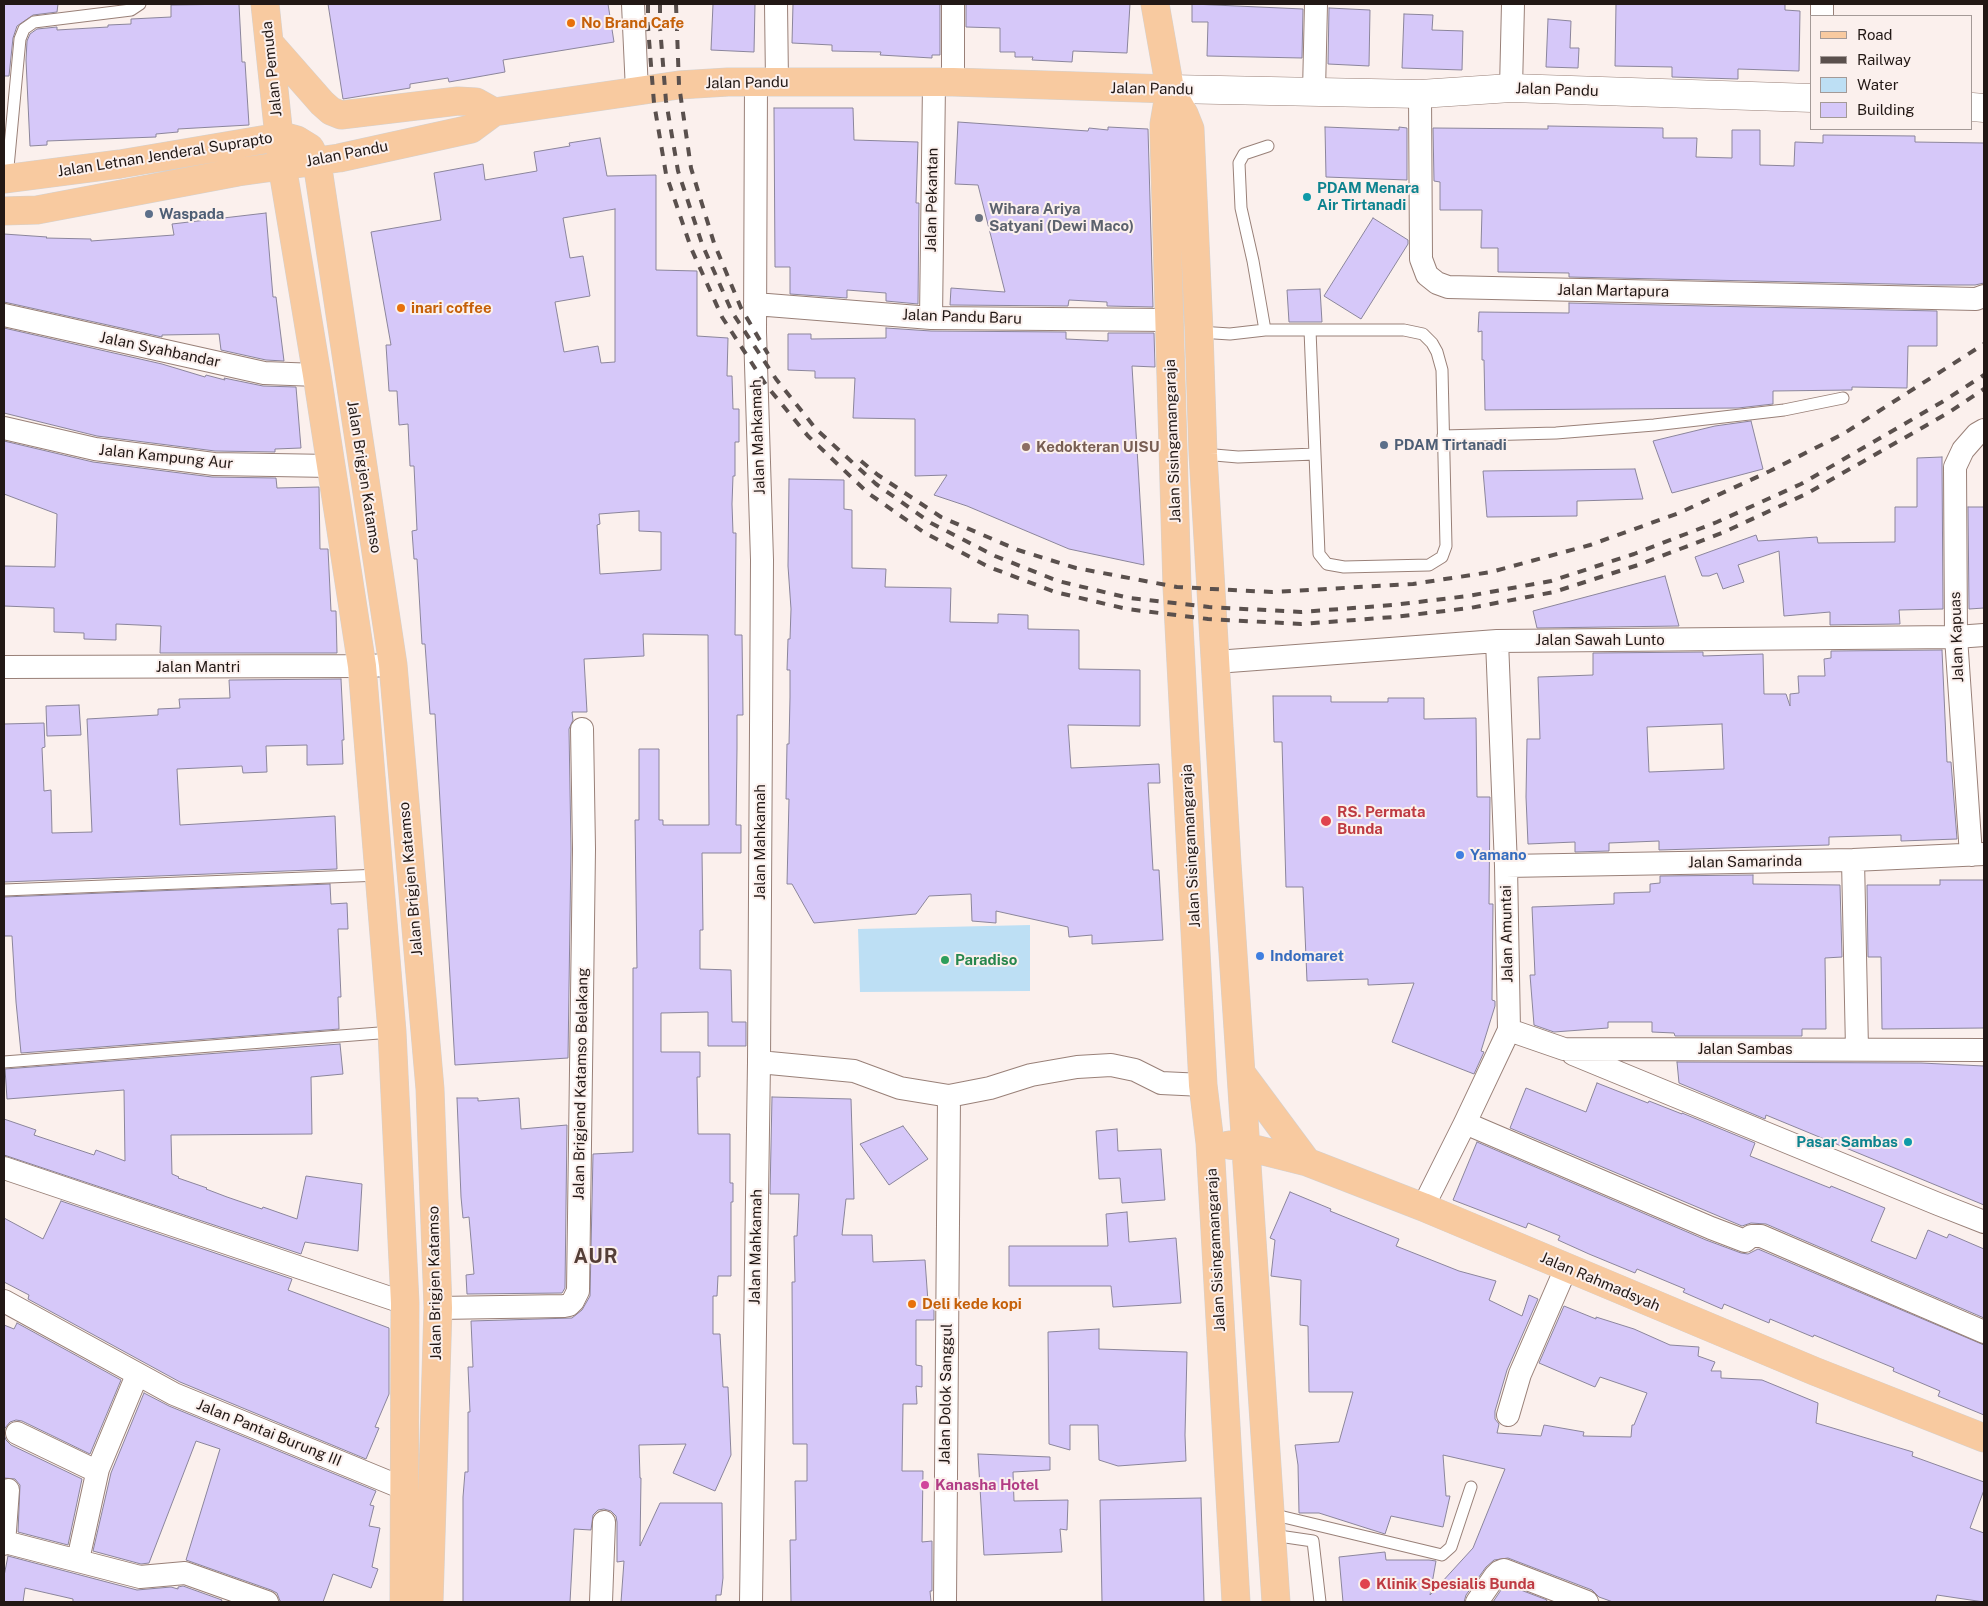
<!DOCTYPE html>
<style>
body{margin:0}
#map{position:relative;width:1988px;height:1606px;overflow:hidden;background:#fbf0ed;font-family:"Public Sans",sans-serif}
canvas{display:block}
.frame{position:absolute;inset:0;border:5px solid #221815;pointer-events:none}
.legend{position:absolute;left:1810px;top:15px;width:162px;height:115px;box-sizing:border-box;background:#fbf0ed;border:1px solid #a49a97;margin:0;padding:6px 9px;list-style:none;font-size:15px;color:#221815}
.legend li{display:flex;align-items:center;gap:10px;height:25px}
.legend b{width:25px;border:1px solid #a49a97}
</style>
<div id="map">
<canvas width="1988" height="1606"></canvas>
<div class="frame"></div>
<ul class="legend">
<li><b style="height:6px;background:#f8caa0"></b>Road</li>
<li><b style="height:6px;background:#5a504d"></b>Railway</li>
<li><b style="height:14px;background:#bddff4"></b>Water</li>
<li><b style="height:14px;background:#d6c8f9"></b>Building</li>
</ul>
</div>
<script>
const context = document.querySelector('canvas').getContext('2d');
context.lineJoin = 'round';
function fillPath(path, color) { context.fillStyle = color; context.fill(path, 'evenodd'); }
const toPath = rows => new Path2D(rows.map(r => 'M' + r).join(''));
function strokePath(path, color, width, dash) { context.strokeStyle = color; context.lineWidth = width; context.lineCap = dash ? 'butt' : 'round'; context.setLineDash(dash || []); context.stroke(path); }
function write(font, color, halo, rows, align = 'center') {
  context.font = font + ' "Public Sans",sans-serif'; context.lineWidth = 4; context.setLineDash([]); context.textBaseline = 'middle'; context.strokeStyle = halo; context.fillStyle = color; for (const [text, x, y, turn = 0] of rows) {
    context.save(); context.translate(x, y); context.rotate((+turn || 0) * Math.PI / 180); context.textAlign = isNaN(turn) ? turn : align; if (halo) context.strokeText(text, 0, 0); context.fillText(text, 0, 0); context.restore();
  }
}
fillPath(toPath([
 [1030,925,1030,991,860,992,858,929]
]), '#bddff4');
const building = toPath([
 [4,4,58,4,57,12,33,15,17,26,13,38,9,76,4,76,4,4],
 [239,4,242,62,245,62,249,125,178,129,178,132,156,134,156,137,47,141,47,145,30,146,26,60,27,41,30,34,37,29,57,27,57,30,108,27,108,25,131,24,131,19,171,17,171,5,239,4],
 [328,4,608,4,614,42,503,60,505,72,449,82,448,78,410,84,410,88,343,99,328,4],
 [713,4,755,4,754,52,711,50,713,4],
 [793,4,940,4,940,55,932,55,932,58,880,55,881,52,832,51,832,45,792,43,793,4],
 [966,4,1130,4,1127,53,1073,51,1072,62,1032,60,1033,57,1015,57,1015,52,1000,52,1000,28,966,27,966,4],
 [1192,4,1303,9,1302,58,1207,56,1208,22,1192,22,1192,4],
 [1616,4,1785,4,1785,10,1800,11,1799,71,1738,69,1738,79,1672,77,1672,67,1615,66,1616,4],
 [1329,8,1370,10,1369,66,1328,64,1329,8],
 [1404,14,1433,15,1432,30,1463,31,1462,70,1402,68,1404,14],
 [1548,19,1571,21,1570,48,1579,48,1578,68,1546,67,1548,19],
 [774,108,853,108,854,140,918,142,916,203,919,203,918,304,886,301,886,293,847,290,847,298,790,294,790,267,775,267,774,108],
 [958,122,1088,131,1089,128,1108,130,1108,127,1148,129,1153,307,1107,306,1107,302,1069,300,1068,306,950,305,951,288,1005,292,978,185,955,184,958,122],
 [1548,126,1663,128,1663,138,1697,138,1696,157,1732,158,1732,130,1760,130,1760,165,1794,166,1795,142,1823,143,1823,135,1915,136,1915,142,1984,143,1984,283,1975,285,1937,285,1569,277,1569,273,1498,272,1498,248,1481,248,1482,210,1440,210,1440,182,1434,181,1433,128,1548,129,1548,126],
 [1325,127,1399,130,1399,127,1407,128,1407,180,1326,177,1325,127],
 [600,138,607,176,656,175,656,270,697,271,697,336,728,338,727,376,732,376,733,409,739,409,739,442,735,442,735,476,733,476,732,504,733,533,736,533,735,635,742,635,743,715,737,715,737,748,736,825,741,825,741,853,702,853,703,930,700,930,700,969,731,970,732,1022,746,1022,746,1046,708,1046,708,1012,661,1013,661,1052,700,1052,700,1077,697,1077,698,1134,730,1134,730,1183,733,1183,733,1202,731,1202,731,1276,718,1276,717,1296,713,1296,713,1334,720,1334,723,1387,728,1387,731,1455,715,1491,673,1473,686,1444,639,1445,640,1478,641,1478,640,1546,660,1503,722,1503,723,1578,721,1595,716,1595,716,1602,621,1602,624,1561,617,1562,617,1522,616,1516,611,1511,604,1509,598,1510,593,1515,591,1530,574,1529,570,1602,463,1602,463,1497,465,1472,468,1472,468,1412,470,1412,468,1367,473,1367,471,1321,572,1318,582,1310,590,1296,593,1154,633,1152,633,968,637,968,635,820,639,820,639,749,659,749,659,820,663,820,663,825,709,825,708,635,643,634,644,656,584,659,587,712,572,712,573,720,569,729,571,849,568,1058,455,1065,435,714,430,714,425,644,422,644,417,559,414,559,412,531,417,530,414,466,410,466,408,424,399,425,397,391,389,391,386,345,391,345,371,232,441,220,434,173,483,164,485,180,537,171,534,152,570,146,569,143,600,138],
 [615,209,615,362,601,363,598,346,564,352,555,302,590,296,583,256,570,258,563,218,615,209],
 [639,511,639,531,661,532,661,570,600,574,597,525,600,524,599,514,639,511],
 [266,213,273,297,276,297,284,361,266,360,221,350,219,334,162,335,162,337,4,302,4,234,47,237,46,238,91,239,91,241,174,235,172,224,266,213],
 [1373,218,1408,240,1408,244,1361,319,1324,296,1373,218],
 [1320,289,1322,322,1289,322,1287,290,1320,289],
 [1569,303,1937,311,1937,346,1908,346,1907,388,1852,387,1852,390,1773,391,1773,404,1738,408,1485,410,1484,360,1482,360,1482,331,1478,332,1479,312,1569,313,1569,303],
 [4,328,162,364,205,377,206,375,225,380,224,378,263,386,296,387,301,448,275,449,275,452,215,451,97,436,4,413,4,328],
 [886,328,931,331,1066,332,1066,339,1108,341,1108,333,1154,333,1155,367,1132,366,1144,565,1069,549,967,506,934,495,947,475,915,476,915,419,853,418,855,378,815,378,815,371,788,370,788,334,811,334,811,339,886,338,886,328],
 [1751,421,1763,469,1672,493,1653,441,1715,426,1751,421],
 [4,441,93,462,212,477,276,478,277,488,319,487,320,549,328,549,331,611,336,611,337,653,160,653,161,626,116,624,116,640,84,639,84,633,54,632,54,608,4,606,4,566,55,567,57,514,4,494,4,441],
 [1942,457,1943,609,1899,610,1900,624,1830,625,1830,612,1784,616,1779,551,1738,565,1744,582,1723,589,1717,573,1709,576,1702,576,1695,557,1756,535,1758,541,1817,537,1818,543,1895,542,1895,507,1917,507,1917,458,1942,457],
 [1635,469,1643,499,1577,501,1577,516,1487,517,1483,471,1635,469],
 [789,479,844,480,844,509,852,510,852,568,886,569,885,587,951,588,950,622,998,623,998,614,1028,615,1028,629,1079,630,1079,669,1140,670,1140,726,1068,725,1071,768,1159,764,1160,783,1148,783,1153,870,1159,870,1163,940,1092,944,1092,935,1069,937,1068,927,996,911,996,923,972,921,971,894,929,896,916,914,814,923,792,884,787,884,789,799,786,799,787,744,789,744,790,697,790,670,787,670,788,639,790,639,791,609,788,566,789,479],
 [1968,507,1984,507,1984,608,1969,609,1968,507],
 [1665,576,1679,626,1537,628,1533,611,1665,576],
 [1942,650,1947,762,1951,762,1957,839,1901,841,1901,835,1829,837,1829,845,1659,850,1659,841,1609,843,1609,851,1575,852,1575,842,1528,844,1526,797,1527,739,1540,739,1538,677,1593,675,1593,653,1703,652,1703,656,1763,654,1764,694,1786,694,1790,706,1790,694,1799,693,1798,676,1825,676,1824,659,1831,658,1831,651,1942,650],
 [1722,724,1724,769,1649,772,1647,727,1722,724],
 [341,679,344,740,342,740,343,764,307,765,307,745,266,746,267,772,243,773,242,766,177,769,180,825,335,816,337,869,4,882,4,724,44,723,45,747,42,748,44,791,51,790,52,833,92,832,87,719,158,715,158,709,180,708,179,699,230,698,229,680,341,679],
 [1273,696,1331,696,1331,702,1388,702,1388,698,1424,698,1424,719,1476,718,1477,797,1490,797,1489,904,1493,904,1492,1000,1495,1001,1495,1006,1481,1051,1484,1052,1474,1074,1392,1042,1414,983,1368,985,1368,979,1307,981,1303,887,1286,887,1282,742,1274,742,1273,696],
 [79,705,81,735,47,736,46,706,79,705],
 [1753,875,1753,884,1840,885,1842,957,1825,958,1826,1029,1802,1029,1802,1036,1675,1036,1674,1033,1652,1032,1652,1022,1608,1022,1608,1028,1554,1032,1534,1025,1530,975,1535,975,1532,907,1614,904,1614,893,1650,892,1650,884,1660,883,1660,876,1753,875],
 [1940,880,1984,880,1984,1028,1882,1029,1881,957,1868,957,1867,885,1940,885,1940,880],
 [330,884,331,904,347,903,348,929,338,929,341,997,338,997,339,1029,21,1053,16,1002,12,936,4,936,4,897,330,884],
 [340,1044,343,1074,311,1077,312,1134,171,1135,172,1174,179,1177,178,1178,207,1188,206,1189,227,1197,262,1209,263,1207,297,1219,306,1176,362,1184,358,1251,305,1242,301,1254,4,1155,4,1119,36,1130,34,1135,94,1155,96,1150,125,1161,124,1090,7,1099,5,1069,340,1044],
 [1677,1062,1921,1063,1984,1066,1984,1205,1766,1115,1765,1119,1679,1083,1677,1062],
 [1597,1083,1648,1103,1649,1101,1682,1114,1682,1113,1755,1143,1750,1156,1830,1188,1831,1186,1885,1208,1871,1241,1916,1259,1928,1230,1947,1238,1949,1234,1984,1249,1984,1318,1766,1224,1751,1223,1742,1226,1510,1128,1526,1088,1586,1112,1597,1083],
 [772,1097,851,1099,854,1199,846,1199,842,1235,872,1235,873,1262,925,1260,928,1302,934,1302,934,1320,916,1320,916,1365,922,1366,922,1387,916,1386,917,1404,903,1404,902,1471,923,1471,922,1542,932,1541,932,1591,930,1591,931,1602,791,1602,790,1540,796,1540,795,1481,807,1481,807,1444,793,1444,792,1282,795,1282,794,1236,797,1236,799,1194,770,1194,772,1097],
 [457,1098,478,1098,478,1101,519,1098,521,1129,567,1125,565,1288,562,1293,467,1294,466,1275,474,1274,469,1217,463,1218,461,1197,457,1098],
 [903,1126,928,1159,889,1185,860,1144,903,1126],
 [1117,1129,1118,1151,1161,1149,1165,1200,1122,1203,1120,1178,1099,1179,1096,1131,1117,1129],
 [1477,1142,1706,1240,1741,1253,1748,1254,1758,1249,1984,1345,1984,1415,1938,1396,1940,1391,1893,1371,1894,1368,1814,1335,1813,1337,1770,1319,1769,1323,1724,1304,1722,1309,1683,1292,1685,1289,1637,1269,1635,1273,1589,1254,1558,1240,1560,1236,1528,1223,1526,1228,1453,1200,1477,1142],
 [1290,1192,1331,1209,1330,1211,1399,1239,1396,1246,1459,1271,1496,1281,1489,1300,1522,1316,1529,1295,1538,1299,1507,1370,1495,1411,1495,1419,1499,1424,1497,1433,1541,1436,1544,1425,1584,1432,1583,1436,1631,1437,1632,1425,1634,1425,1647,1393,1600,1377,1595,1387,1539,1363,1564,1306,1596,1319,1596,1317,1634,1329,1670,1345,1699,1347,1698,1356,1715,1362,1711,1371,1721,1371,1721,1378,1762,1380,1818,1403,1816,1423,1913,1452,1912,1456,1984,1482,1984,1490,1970,1528,1984,1533,1984,1602,1937,1595,1935,1602,1613,1602,1599,1597,1592,1590,1508,1558,1494,1560,1486,1567,1466,1595,1464,1602,1343,1602,1339,1557,1385,1552,1386,1560,1429,1560,1436,1561,1430,1595,1473,1548,1505,1469,1443,1455,1446,1496,1450,1496,1443,1527,1391,1516,1385,1534,1319,1513,1299,1513,1298,1465,1295,1445,1339,1442,1353,1392,1309,1392,1308,1326,1300,1325,1301,1280,1271,1276,1275,1240,1270,1238,1290,1192],
 [61,1201,292,1279,288,1290,389,1328,389,1394,375,1427,379,1428,366,1459,180,1382,28,1299,29,1295,4,1282,4,1218,43,1239,61,1201],
 [1127,1212,1129,1242,1176,1238,1181,1303,1113,1307,1111,1286,1009,1286,1009,1246,1108,1246,1106,1214,1127,1212],
 [17,1323,121,1380,90,1454,22,1421,16,1420,10,1422,5,1428,4,1434,6,1440,11,1445,82,1479,68,1545,18,1532,20,1485,15,1479,4,1478,4,1325,14,1329,17,1323],
 [1099,1329,1099,1349,1187,1352,1185,1435,1186,1461,1118,1466,1099,1460,1098,1425,1070,1425,1070,1450,1049,1444,1048,1332,1099,1329],
 [144,1393,169,1406,376,1491,370,1505,374,1506,369,1526,380,1528,372,1567,378,1569,371,1588,333,1574,323,1602,283,1602,280,1601,277,1593,271,1590,186,1560,220,1449,196,1441,149,1563,141,1564,93,1551,111,1473,144,1393],
 [978,1454,1050,1457,1050,1470,1013,1472,1014,1501,1068,1500,1067,1530,1060,1529,1062,1552,984,1555,978,1454],
 [1201,1498,1204,1602,1102,1602,1100,1500,1201,1498],
 [8,1556,137,1590,171,1587,178,1589,178,1587,183,1586,222,1600,221,1602,73,1602,73,1599,25,1588,23,1602,4,1602,4,1576,8,1556],
 [1505,1584,1547,1600,1546,1602,1493,1602,1505,1584]
]);
fillPath(building, '#d6c8f9');
strokePath(building, '#8b859b', 1);
const lane = toPath([
 [7,178,20,39,24,29,34,22,131,10,140,4],
 [1265,330,1404,330,1423,334,1432,343,1437,352,1442,370,1446,546,1442,557,1429,565,1344,567,1327,564,1319,554,1310,330],
 [1199,332,1230,334,1265,330,1253,261,1241,208,1239,163,1244,154,1268,146],
 [1443,436,1556,433,1654,425,1784,410,1843,398],
 [1203,454,1238,457,1315,454],
 [4,890,380,875],
 [4,1062,392,1032],
 [1271,1514,1442,1555,1451,1547,1471,1487],
 [1272,1535,1313,1541,1320,1602]
]);
const street = toPath([
 [633,4,637,91],
 [776,4,777,82],
 [953,4,953,82],
 [1822,16,1822,4],
 [1511,88,1513,4],
 [1314,91,1316,4],
 [1420,94,1421,259,1427,275,1437,283,1448,287,1976,299,1984,296],
 [755,304,931,318,1169,320],
 [4,315,264,373,317,375],
 [931,318,934,83],
 [4,428,95,449,214,464,331,466],
 [1216,662,1497,641,1956,637,1984,635],
 [4,667,362,666,393,665],
 [1971,855,1956,637,1955,467,1963,450,1977,434,1984,430],
 [1853,860,1857,1049],
 [1506,866,1853,860,1984,854],
 [1509,1030,1564,1049,1984,1050],
 [1573,1054,1938,1204,1984,1222],
 [759,1062,854,1071,900,1088,949,1096,990,1088,1031,1075,1077,1067,1111,1065,1135,1070,1161,1083,1203,1085],
 [1465,1123,1711,1228,1745,1241,1751,1236,1761,1236,1984,1332],
 [4,1168,405,1303],
 [1423,1207,1465,1123,1509,1030,1506,866,1497,641],
 [4,1301,174,1394,403,1488],
 [438,1308,564,1306,569,1305,573,1301,578,1291,584,849,582,729],
 [1508,1415,1520,1374,1566,1268],
 [17,1433,94,1470,98,1469,137,1375],
 [5,1542,140,1577,185,1573,267,1602],
 [4,1544,8,1490],
 [78,1560,98,1469],
 [601,1602,604,1522],
 [751,1602,759,1062,762,560,755,332,756,82],
 [945,1602,949,1096],
 [1477,1602,1495,1576,1499,1572,1504,1570,1587,1602]
]);
const secondary = toPath([
 [1170,89,1420,94,1511,88,1812,98],
 [1972,107,1984,108]
]);
const primary = toPath([
 [265,4,282,165,317,375,362,666,392,1032,405,1303,404,1602],
 [1155,4,1170,89,1184,114,1190,129,1199,332,1203,454,1227,863,1276,1602],
 [271,45,322,103,331,111,341,115,458,101,476,102,494,112],
 [1170,89,1164,124,1164,134,1177,587,1203,1085,1210,1143,1236,1602],
 [4,179,120,164,279,137,286,137,297,140,310,148,317,162,393,665,430,1089,438,1308,429,1602],
 [4,211,37,210,238,172,339,158,471,129,494,112,679,85,728,82,953,82,1170,89],
 [1241,1073,1307,1162],
 [1229,1145,1247,1147,1307,1162,1423,1207,1814,1371,1984,1438]
]);
strokePath(lane, '#998078', 13);
strokePath(street, '#998078', 24);
strokePath(secondary, '#998078', 29);
strokePath(primary, '#d3d1d0', 29);
strokePath(lane, '#fff', 11);
strokePath(street, '#fff', 22);
strokePath(secondary, '#fff', 28);
strokePath(primary, '#f8caa0', 28);
strokePath(toPath([
 [648,4,648,27,654,103,666,174,691,248,722,317,766,385,808,436,868,493,925,533,989,567,1055,592,1127,609,1208,619,1301,624,1394,617,1470,608,1554,592,1638,565,1722,533,1806,494,1948,413,1984,389],
 [660,4,660,27,666,101,678,171,702,244,732,312,776,379,816,429,876,484,931,523,995,556,1058,581,1129,598,1209,607,1301,612,1393,605,1468,596,1551,581,1634,554,1717,522,1801,484,1942,402,1984,375],
 [676,4,679,85,691,168,714,243,741,308,768,354],
 [861,461,878,475,941,517,1018,550,1076,568,1177,587,1212,589,1272,592,1413,584,1491,572,1590,545,1679,513,1770,471,1843,434,1984,344]
]), '#5a504d', 4, [9, 9]);
for (const [x, y, r, color] of [
 [571,23,5,"#e8710a"],
 [1307,197,5,"#0f9aa8"],
 [149,214,5,"#5c6f8a"],
 [979,218,5,"#6b7280"],
 [401,308,5,"#e8710a"],
 [1384,445,5,"#5c6f8a"],
 [1026,447,5,"#8d6e63"],
 [1326,821,6,"#e0444e"],
 [1460,855,5,"#3f7fe0"],
 [1260,956,5,"#3f7fe0"],
 [945,960,5,"#2e9e5b"],
 [1908,1142,5,"#0f9aa8"],
 [912,1304,5,"#e8710a"],
 [925,1485,5,"#d1479c"],
 [1365,1584,6,"#e0444e"]
]) { const dot = new Path2D(); dot.arc(x, y, r, 0, 2 * Math.PI); context.fillStyle = color; context.fill(dot); strokePath(dot, '#fbf0ed', 2); }
write('bold 15px', '#c56008', '#fbf0ed', [
 ["No Brand Cafe",581,23],
 ["inari coffee",411,308],
 ["Deli kede kopi",922,1304]
], 'left');
write('15px', '#221815', '#fbf0ed', [
 ["Jalan Pemuda",272,69,-96],
 ["Jalan Pandu",747,83,-1],
 ["Jalan Pandu",1152,89,1],
 ["Jalan Pandu",1557,90,2],
 ["Jalan Pandu",347,154,-11],
 ["Jalan Letnan Jenderal Suprapto",165,155,-9],
 ["Jalan Pekantan",932,200,-89],
 ["Jalan Martapura",1613,291,1],
 ["Jalan Pandu Baru",962,317,2],
 ["Jalan Syahbandar",160,350,12],
 ["Jalan Mahkamah",758,437,-92],
 ["Jalan Sisingamangaraja",1173,441,-92],
 ["Jalan Kampung Aur",166,457,6],
 ["Jalan Brigjen Katamso",364,477,81],
 ["Jalan Kapuas",1957,637,-92],
 ["Jalan Sawah Lunto",1600,640],
 ["Jalan Mantri",198,667],
 ["Jalan Mahkamah",760,842,-90],
 ["Jalan Sisingamangaraja",1191,846,-93],
 ["Jalan Samarinda",1745,862,-1],
 ["Jalan Brigjen Katamso",411,879,-95],
 ["Jalan Amuntai",1507,934,-91],
 ["Jalan Sambas",1745,1049],
 ["Jalan Brigjend Katamso Belakang",581,1084,-89],
 ["Jalan Mahkamah",756,1247,-89],
 ["Jalan Sisingamangaraja",1216,1250,-93],
 ["Jalan Rahmadsyah",1600,1282,23],
 ["Jalan Brigjen Katamso",435,1283,-91],
 ["Jalan Dolok Sanggul",946,1394,-89],
 ["Jalan Pantai Burung III",269,1433,22]
]);
write('bold 15px', '#0d838f', '#fbf0ed', [
 ["PDAM Menara",1317,188],
 ["Air Tirtanadi",1317,205],
 ["Pasar Sambas",1898,1142,"right"]
], 'left');
write('bold 15px', '#5b616d', '#fbf0ed', [
 ["Wihara Ariya",989,209],
 ["Satyani (Dewi Maco)",989,226]
], 'left');
write('bold 15px', '#4e5e75', '#fbf0ed', [
 ["Waspada",159,214],
 ["PDAM Tirtanadi",1394,445]
], 'left');
write('bold 15px', '#785e54', '#fbf0ed', [
 ["Kedokteran UISU",1036,447]
], 'left');
write('bold 15px', '#be3a42', '#fbf0ed', [
 ["RS. Permata",1337,812],
 ["Bunda",1337,829],
 ["Klinik Spesialis Bunda",1376,1584]
], 'left');
write('bold 15px', '#366cbe', '#fbf0ed', [
 ["Yamano",1470,855],
 ["Indomaret",1270,956]
], 'left');
write('bold 15px', '#27864d', '#fbf0ed', [
 ["Paradiso",955,960]
], 'left');
write('bold 15px', '#b23c85', '#fbf0ed', [
 ["Kanasha Hotel",935,1485]
], 'left');
context.letterSpacing = '1px';
write('bold 20px', '#543e37', '#fbf0ed', [
 ["AUR",596,1257]
]);
context.letterSpacing = '0px';
</script>
